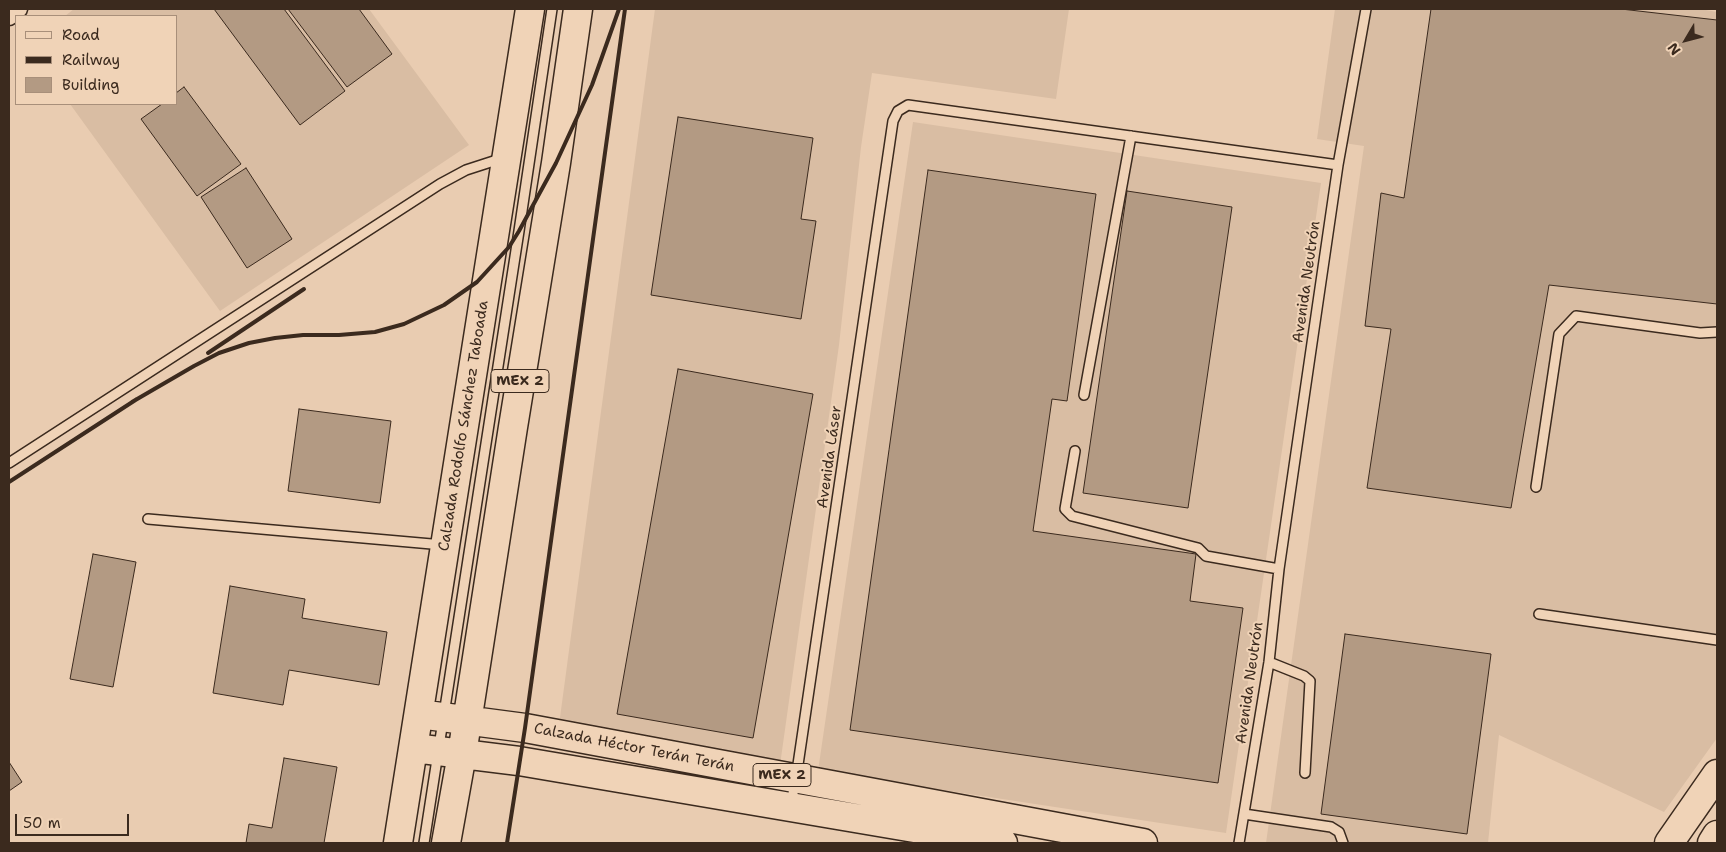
<!DOCTYPE html>
<meta charset="utf-8">
<style>
body{margin:0}
#map{position:relative;width:1726px;height:852px;overflow:hidden;background:#e9ccb1;font-family:"Shantell Sans",sans-serif}
canvas{display:block}
.frame{position:absolute;inset:0;border:10px solid #3b2a1e;pointer-events:none}
.legend{position:absolute;left:15px;top:15px;width:162px;height:90px;box-sizing:border-box;background:#f0d3b7;border:1px solid #a88f7a;margin:0;padding:6px 9px;list-style:none;font-size:15px;color:#3b2a1e}
.legend li{display:flex;align-items:center;gap:10px;height:25px}
.legend b{width:25px;border:1px solid #a88f7a}
.north{position:absolute;left:1661px;top:15px;width:50px;height:50px;-webkit-text-stroke:4px #f0d3b7;paint-order:stroke;rotate:233deg;font-size:14px;font-weight:700;line-height:20px;text-align:center;color:#3b2a1e}
.north::after{content:'';display:block;margin:auto;width:18px;height:22px;background:#3b2a1e;clip-path:polygon(50% 0,100% 100%,50% 72%,0 100%)}
.scale{position:absolute;left:15px;top:814px;width:114px;height:22px;box-sizing:border-box;border:2px solid #3b2a1e;border-top:0;padding-left:6px;font-size:15px;line-height:18px;white-space:nowrap;color:#3b2a1e;-webkit-text-stroke:4px #f0d3b7;paint-order:stroke}
</style>
<div id="map">
<canvas width="1726" height="852"></canvas>
<div class="frame"></div>
<ul class="legend">
<li><b style="height:6px;background:#f0d3b7"></b>Road</li>
<li><b style="height:6px;background:#3b2a1e"></b>Railway</li>
<li><b style="height:14px;background:#b39a83"></b>Building</li>
</ul>
<div class="north">N</div>
<div class="scale">50 m</div>
</div>
<script>
const context = document.querySelector('canvas').getContext('2d');
context.lineJoin = 'round';
function fillPath(path, color) { context.fillStyle = color; context.fill(path, 'evenodd'); }
const toPath = rows => new Path2D(rows.map(r => 'M' + r).join(''));
function strokePath(path, color, width, dash) { context.strokeStyle = color; context.lineWidth = width; context.lineCap = dash ? 'butt' : 'round'; context.setLineDash(dash || []); context.stroke(path); }
function write(font, color, halo, rows, align = 'center') {
  context.font = font + ' "Shantell Sans",sans-serif'; context.lineWidth = 4; context.setLineDash([]); context.textBaseline = 'middle'; context.strokeStyle = halo; context.fillStyle = color; for (const [text, x, y, turn = 0] of rows) {
    context.save(); context.translate(x, y); context.rotate((+turn || 0) * Math.PI / 180); context.textAlign = isNaN(turn) ? turn : align; if (halo) context.strokeText(text, 0, 0); context.fillText(text, 0, 0); context.restore();
  }
}
fillPath(toPath([
 [74,9,369,9,469,145,220,311,70,104,176,104,176,16,65,16],
 [655,9,1069,9,1056,99,872,73,861,147,839,345,780,765,559,725],
 [1335,9,1700,9,1717,12,1717,738,1664,812,1499,735,1488,843,1266,843,1364,146,1317,139],
 [913,122,1321,183,1226,833,818,771]
]), '#d9bda3');
const building = toPath([
 [214,9,284,9,345,91,300,125,214,9],
 [288,9,359,9,392,54,347,87,288,9],
 [1431,9,1621,9,1717,20,1717,304,1549,285,1511,508,1367,488,1391,329,1365,326,1381,193,1404,198,1431,9],
 [184,87,241,164,197,196,141,119,162,104,176,104,176,93,184,87],
 [678,117,813,138,801,219,816,221,801,319,651,295,678,117],
 [246,168,292,239,247,268,201,197,246,168],
 [928,170,1096,194,1067,401,1052,399,1033,531,1196,554,1190,601,1243,608,1218,783,850,730,928,170],
 [1127,191,1232,207,1188,508,1083,493,1127,191],
 [678,369,813,394,753,738,617,714,678,369],
 [299,409,391,421,380,503,288,491,299,409],
 [93,554,136,562,113,687,70,679,93,554],
 [230,586,305,599,302,618,387,632,379,685,289,670,283,705,213,693,230,586],
 [1345,634,1491,654,1467,834,1321,814,1345,634],
 [284,758,337,767,324,843,246,843,249,824,272,828,284,758],
 [9,762,22,782,9,791,9,762]
]);
fillPath(building, '#b39a83');
strokePath(building, '#3b2a1e', 1);
const lane = toPath([
 [1084,395,1131,136],
 [1075,451,1065,509,1072,516,1198,548,1206,556,1279,569],
 [9,463,440,184,466,170,503,158],
 [1536,487,1559,334,1576,316,1700,333,1717,332],
 [148,519,443,545],
 [1539,614,1717,640],
 [1269,662,1304,676,1310,681,1305,773],
 [791,804,796,778,893,121,898,111,908,105,1338,165],
 [1244,814,1331,827,1339,832,1343,843],
 [424,843,519,231,552,9],
 [1239,843,1269,662,1279,569,1338,165,1366,9]
]);
const street = toPath([
 [9,16,18,9]
]);
const primary = toPath([
 [419,714,525,728,1143,843],
 [414,748,519,761,1003,843],
 [398,843,530,9],
 [446,843,462,754,513,427,556,163,578,9]
]);
const highway = toPath([
 [1669,843,1717,774],
 [1712,843,1717,835]
]);
strokePath(lane, '#3b2a1e', 12);
strokePath(street, '#3b2a1e', 21);
strokePath(primary, '#3b2a1e', 31);
strokePath(highway, '#3b2a1e', 31);
strokePath(lane, '#f0d3b7', 9);
strokePath(street, '#f0d3b7', 18);
strokePath(primary, '#f0d3b7', 28);
strokePath(highway, '#f0d3b7', 28);
strokePath(toPath([
 [208,353,304,289],
 [132,402,194,366,219,353,249,343,275,338,303,335,339,335,375,332,404,324,444,305,477,282,509,247,519,231,556,163,592,85,619,9],
 [9,482,137,399],
 [507,843,525,728,625,9]
]), '#3b2a1e', 4);
for (const [x, y, w] of [
 [520,381,58],
 [782,775,58]
]) { const box = new Path2D(); box.roundRect(x - w / 2, y - 11.5, w, 23, 4); context.fillStyle = '#f0d3b7'; context.fill(box); strokePath(box, '#3b2a1e', 1); }
write('bold 14px', '#3b2a1e', null, [
 ["MEX 2",520,381],
 ["MEX 2",782,775]
]);
write('15px', '#3b2a1e', '#f0d3b7', [
 ["Avenida Neutrón",1307,282,-82],
 ["Calzada Rodolfo Sánchez Taboada",464,426,-81],
 ["Avenida Láser",830,457,-82],
 ["Avenida Neutrón",1250,683,-82],
 ["Calzada Héctor Terán Terán",634,748,11]
]);
</script>
